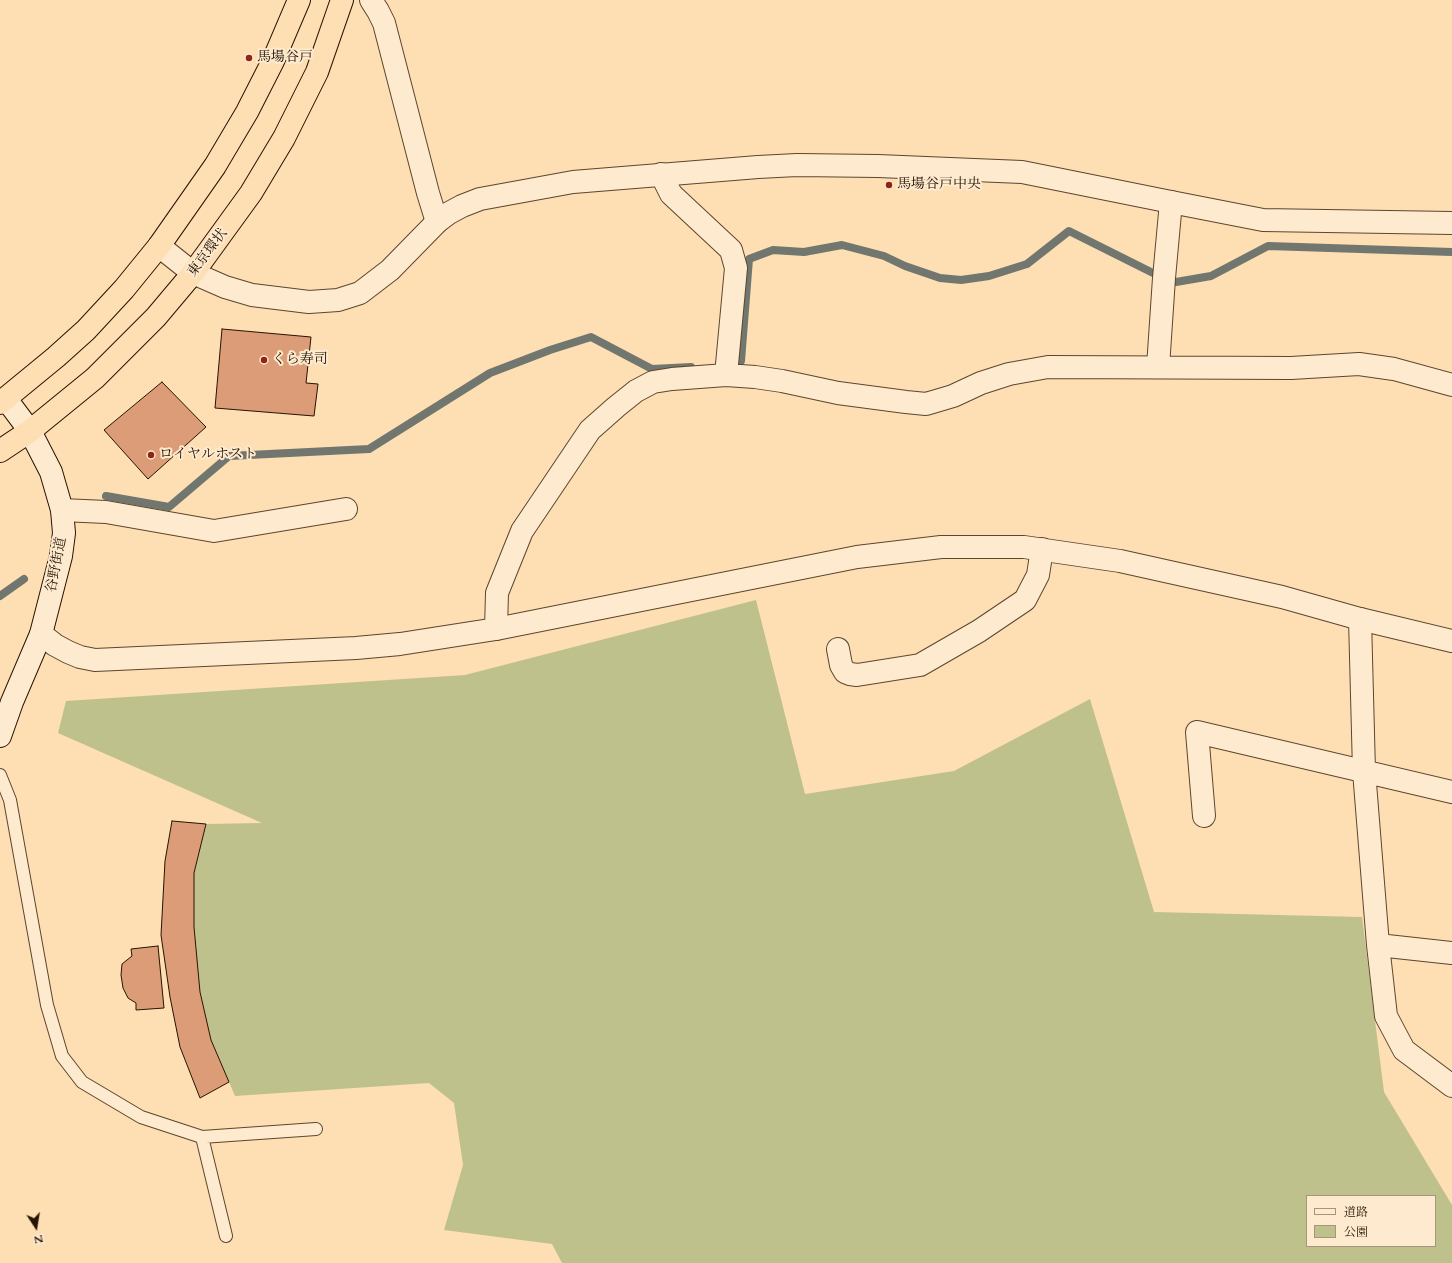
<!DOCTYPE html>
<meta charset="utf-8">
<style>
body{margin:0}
#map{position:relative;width:1452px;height:1263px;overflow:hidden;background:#fedeb3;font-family:Cardo,"Noto Serif JP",serif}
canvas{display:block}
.legend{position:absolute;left:1306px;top:1195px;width:130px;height:52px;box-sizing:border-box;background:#feeace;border:1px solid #a8947c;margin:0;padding:5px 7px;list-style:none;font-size:12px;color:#261302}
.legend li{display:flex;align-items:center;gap:8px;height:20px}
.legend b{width:20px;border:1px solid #a8947c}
.north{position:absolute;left:16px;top:1207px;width:40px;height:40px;-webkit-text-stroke:3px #feeace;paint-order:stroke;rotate:168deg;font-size:11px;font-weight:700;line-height:16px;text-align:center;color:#261302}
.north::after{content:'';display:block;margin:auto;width:14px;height:18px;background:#261302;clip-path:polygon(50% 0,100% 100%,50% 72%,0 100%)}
</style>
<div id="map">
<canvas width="1452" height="1263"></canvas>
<ul class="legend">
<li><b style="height:5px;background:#feeace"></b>道路</li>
<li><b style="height:11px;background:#bfc18d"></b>公園</li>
</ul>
<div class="north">N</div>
</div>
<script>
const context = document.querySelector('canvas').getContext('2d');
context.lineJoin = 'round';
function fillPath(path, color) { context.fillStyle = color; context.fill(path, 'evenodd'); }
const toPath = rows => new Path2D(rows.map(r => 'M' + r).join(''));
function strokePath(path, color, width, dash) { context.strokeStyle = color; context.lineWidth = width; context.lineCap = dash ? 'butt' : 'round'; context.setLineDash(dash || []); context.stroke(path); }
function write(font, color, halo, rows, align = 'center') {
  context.font = font + ' Cardo,"Noto Serif JP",serif'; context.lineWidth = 4; context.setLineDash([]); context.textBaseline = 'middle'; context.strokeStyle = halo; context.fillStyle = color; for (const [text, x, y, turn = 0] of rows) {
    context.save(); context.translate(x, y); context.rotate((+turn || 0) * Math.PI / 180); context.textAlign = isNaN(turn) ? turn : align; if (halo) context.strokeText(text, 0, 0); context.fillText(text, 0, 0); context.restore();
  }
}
fillPath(toPath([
 [756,600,805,794,954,771,1090,699,1154,912,1362,917,1384,1092,1452,1205,1452,1263,562,1263,552,1244,444,1230,463,1165,454,1103,429,1083,235,1096,211,1040,200,992,194,927,194,873,206,824,262,823,58,733,66,701,465,675],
 [1307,1196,1435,1196,1435,1246,1307,1246]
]), '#bfc18d');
strokePath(toPath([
 [1176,282,1211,276,1268,246,1452,252],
 [741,361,749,259,773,250,804,252,842,245,884,256,905,266,940,278,961,280,989,276,1027,264,1069,231,1155,274],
 [106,496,169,507,229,456,369,449,490,373,550,350,591,337,652,369,691,367],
 [0,596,24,579]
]), '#71776f', 8);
const building = toPath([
 [222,329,311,337,306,383,318,384,314,416,215,408,222,329],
 [162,382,206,427,148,479,104,430,162,382],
 [172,821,206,824,194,873,194,927,200,992,211,1040,229,1082,200,1098,180,1047,170,997,161,935,165,861,172,821],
 [158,946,164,1008,136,1010,136,1003,128,998,123,988,121,975,122,964,132,956,131,949,158,946]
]);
fillPath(building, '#db9c77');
strokePath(building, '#261302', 1);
const service = toPath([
 [0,775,10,800,47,1005,62,1056,82,1082,141,1117,202,1137,316,1129],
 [202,1137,226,1236]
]);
const minor = toPath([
 [371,0,378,11,384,23,428,193,437,222],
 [661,174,671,194,731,250,736,268,726,375],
 [1158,367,1164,278,1171,202],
 [62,510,106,512,214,531,346,509],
 [1360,619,1364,771,1378,945,1386,1016,1404,1050,1452,1086],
 [496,629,497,593,522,531,590,430,616,407,636,391,653,382,672,379,726,375,755,377,782,381,838,393,906,402,926,404,953,396,981,383,1009,374,1048,367,1291,368,1359,364,1394,369,1452,385],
 [838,649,841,665,845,672,850,674,857,675,920,665,979,631,1025,600,1038,575,1042,549],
 [1204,816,1197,732,1452,792],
 [1378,945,1452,953]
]);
const tertiary = toPath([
 [159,246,193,273,225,287,252,295,309,302,338,300,360,293,390,270,437,222,449,213,462,206,480,199,573,182,758,167,797,165,878,166,1022,172,1171,202,1263,220,1452,223],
 [41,634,55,645,68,652,80,657,95,660,356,648,400,644,496,629,857,557,941,547,1024,547,1120,561,1282,597,1360,619,1452,641]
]);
const secondary = toPath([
 [0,736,12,702,41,634,61,556,64,533,62,510,51,472,30,431,6,399]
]);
const trunk = toPath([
 [0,403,56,357,86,330,124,289,159,246,215,166,247,112,273,61,299,0],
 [0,451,30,431,95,378,156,317,193,273,251,193,284,138,317,72,342,0]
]);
strokePath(service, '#5c462e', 14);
strokePath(minor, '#5c462e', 24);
strokePath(tertiary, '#5c462e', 24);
strokePath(secondary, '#261302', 24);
strokePath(trunk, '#261302', 24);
strokePath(service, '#feeace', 12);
strokePath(minor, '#feeace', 22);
strokePath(tertiary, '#feeace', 22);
strokePath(secondary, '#feeace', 22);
strokePath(trunk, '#fedeb3', 22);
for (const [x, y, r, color] of [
 [249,58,4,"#8f2418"],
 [889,185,4,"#8f2418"],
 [264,360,4,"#8f2418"],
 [151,455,4,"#8f2418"]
]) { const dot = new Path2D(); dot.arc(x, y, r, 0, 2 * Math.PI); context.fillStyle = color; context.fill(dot); strokePath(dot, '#feeace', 1.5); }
write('14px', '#261302', '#feeace', [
 ["馬場谷戸",257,58],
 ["馬場谷戸中央",897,185],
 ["くら寿司",272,360],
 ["ロイヤルホスト",159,455]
], 'left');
write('14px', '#261302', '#feeace', [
 ["東京環状",208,253,-53],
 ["谷野街道",57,565,-79]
]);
</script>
